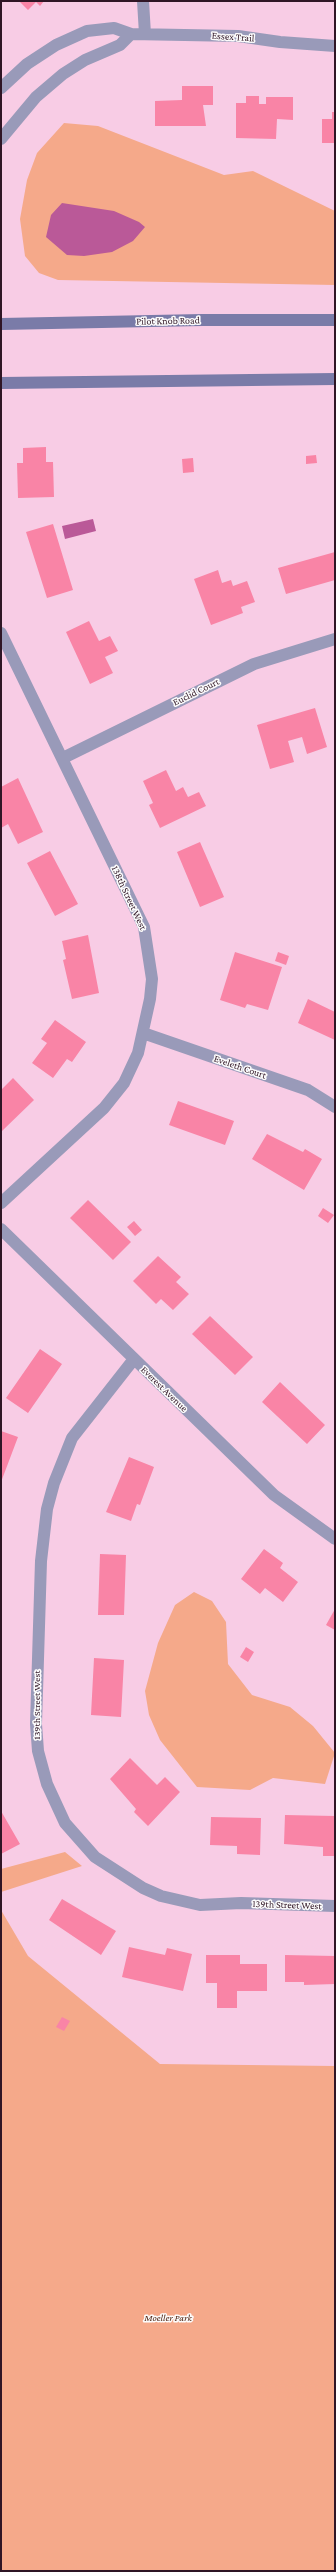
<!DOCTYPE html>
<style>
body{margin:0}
#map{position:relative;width:336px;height:2572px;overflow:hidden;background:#f8cce5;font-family:"Crimson Pro",serif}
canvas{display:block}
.frame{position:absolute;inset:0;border:2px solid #2f1525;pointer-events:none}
</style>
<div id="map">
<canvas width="336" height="2572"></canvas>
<div class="frame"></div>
</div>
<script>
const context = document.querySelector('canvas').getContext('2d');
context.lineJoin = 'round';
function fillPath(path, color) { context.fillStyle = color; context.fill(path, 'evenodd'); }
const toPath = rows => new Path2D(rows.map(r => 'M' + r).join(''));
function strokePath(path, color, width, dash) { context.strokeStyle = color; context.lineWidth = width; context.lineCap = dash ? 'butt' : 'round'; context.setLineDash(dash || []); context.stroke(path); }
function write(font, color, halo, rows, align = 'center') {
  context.font = font + ' "Crimson Pro",serif'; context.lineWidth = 3; context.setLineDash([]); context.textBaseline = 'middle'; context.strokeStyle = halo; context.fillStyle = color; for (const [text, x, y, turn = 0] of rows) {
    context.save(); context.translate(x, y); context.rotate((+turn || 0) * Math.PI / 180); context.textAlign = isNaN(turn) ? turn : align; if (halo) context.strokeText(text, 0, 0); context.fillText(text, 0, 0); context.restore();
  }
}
fillPath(toPath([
 [64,123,98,126,224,175,253,171,335,211,335,285,58,280,39,273,25,256,20,219,27,180,37,153],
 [194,1592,212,1601,226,1622,228,1664,252,1695,290,1707,313,1726,335,1753,325,1784,273,1778,250,1790,197,1787,160,1740,149,1715,145,1691,158,1643,175,1605],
 [65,1852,82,1866,1,1892,1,1869],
 [1,1910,28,1956,160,2064,335,2066,335,2571,1,2571]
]), '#f5a98a');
fillPath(toPath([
 [62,203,114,211,139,222,145,227,133,241,112,252,84,256,67,255,46,237,51,215],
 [93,519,96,531,65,539,62,526]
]), '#ba5998');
fillPath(toPath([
 [19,1,44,1,40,6,36,2,28,10],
 [182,86,213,86,213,105,203,105,206,126,155,126,155,101,182,100],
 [246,96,259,96,259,104,266,104,266,97,293,97,293,120,277,119,276,139,236,138,236,103,246,103],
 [332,112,335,112,335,143,322,143,322,119,332,119],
 [46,447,46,462,53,462,54,497,18,498,17,463,23,463,23,448],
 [316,455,317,463,306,464,306,456],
 [193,458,194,472,183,473,182,459],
 [53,524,73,590,47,598,26,532],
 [335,552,335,580,286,594,278,568],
 [218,570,222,583,231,580,233,586,247,581,255,602,241,607,243,613,211,625,194,579],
 [89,621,99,641,110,636,118,651,105,657,113,673,90,684,66,632],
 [315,708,327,747,307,754,302,737,288,741,294,762,270,769,257,725],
 [166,770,176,791,183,787,188,797,199,792,206,806,160,828,149,805,153,803,143,781],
 [18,778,43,832,18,844,8,824,1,828,1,787],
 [200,842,224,897,200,907,177,852],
 [50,851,78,904,55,916,27,863],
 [88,935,99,993,72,999,63,960,66,959,62,941],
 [235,952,282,967,268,1010,247,1004,245,1008,220,1000],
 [278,952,289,956,286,965,275,961],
 [308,999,335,1012,335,1040,298,1023],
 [55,1020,86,1042,72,1062,67,1059,53,1078,32,1063,47,1043,41,1039],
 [13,1078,34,1100,1,1132,1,1090],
 [178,1101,234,1121,225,1145,169,1125],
 [267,1134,303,1152,305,1149,322,1159,304,1190,252,1159],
 [88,1200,131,1242,113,1260,70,1218],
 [323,1208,334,1215,328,1223,318,1216],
 [134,1221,142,1230,135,1236,127,1227],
 [158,1256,181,1277,176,1282,189,1294,173,1310,161,1299,156,1304,133,1281],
 [210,1316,253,1357,235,1375,192,1334],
 [40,1349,62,1364,28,1413,6,1398],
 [280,1382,325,1425,307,1444,262,1402],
 [1,1431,18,1437,1,1482],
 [129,1457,154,1467,140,1505,137,1504,131,1521,106,1512],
 [264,1549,283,1563,280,1568,298,1582,283,1602,265,1588,260,1594,241,1579],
 [100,1554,126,1555,124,1615,98,1615],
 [335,1609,335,1630,326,1625],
 [246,1647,254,1652,248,1662,240,1657],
 [94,1658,124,1660,121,1717,91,1715],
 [130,1758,157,1785,165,1777,180,1792,148,1826,134,1812,136,1809,110,1779],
 [1,1811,20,1844,1,1854],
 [285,1815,335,1816,335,1856,323,1856,323,1847,284,1844],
 [211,1817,261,1818,260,1855,237,1854,237,1846,210,1845],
 [62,1899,116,1931,101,1955,49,1920],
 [129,1947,165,1955,167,1948,192,1954,183,1991,122,1977],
 [206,1955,240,1955,240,1964,267,1964,267,1991,237,1991,237,2008,217,2008,217,1983,206,1983],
 [285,1955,335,1956,335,1984,304,1985,304,1982,285,1982],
 [62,2017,70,2021,64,2031,56,2027]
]), '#f984a6');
strokePath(toPath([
 [143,1,145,34],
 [1,88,27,64,56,45,87,31,114,28,131,34,238,36,280,42,335,46],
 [1,139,36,97,63,74,85,60,120,45,131,34],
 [1,633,144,927,152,979,150,999,138,1053,124,1083,104,1108,1,1203],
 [63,758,254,664,335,639],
 [143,1033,308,1090,335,1107],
 [1,1229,274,1495,335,1539],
 [134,1359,72,1438,54,1483,47,1509,41,1561,36,1724,38,1751,47,1784,65,1823,95,1857,143,1888,161,1896,200,1905,241,1903,335,1906]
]), '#999ab9', 12);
strokePath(toPath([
 [1,324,202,320,335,320],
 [1,383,335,379]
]), '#7a7ba8', 12);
write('10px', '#2f1525', '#fcfcfc', [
 ["Essex Trail",233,37,4],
 ["Pilot Knob Road",168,321,-1],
 ["Euclid Court",196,692,-26],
 ["138th Street West",129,898,65],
 ["Eveleth Court",240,1067,19],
 ["Everest Avenue",164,1389,44],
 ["139th Street West",37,1705,-90],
 ["139th Street West",287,1905,2]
]);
write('italic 10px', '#502513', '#fcfcfc', [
 ["Moeller Park",168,2318]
]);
</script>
